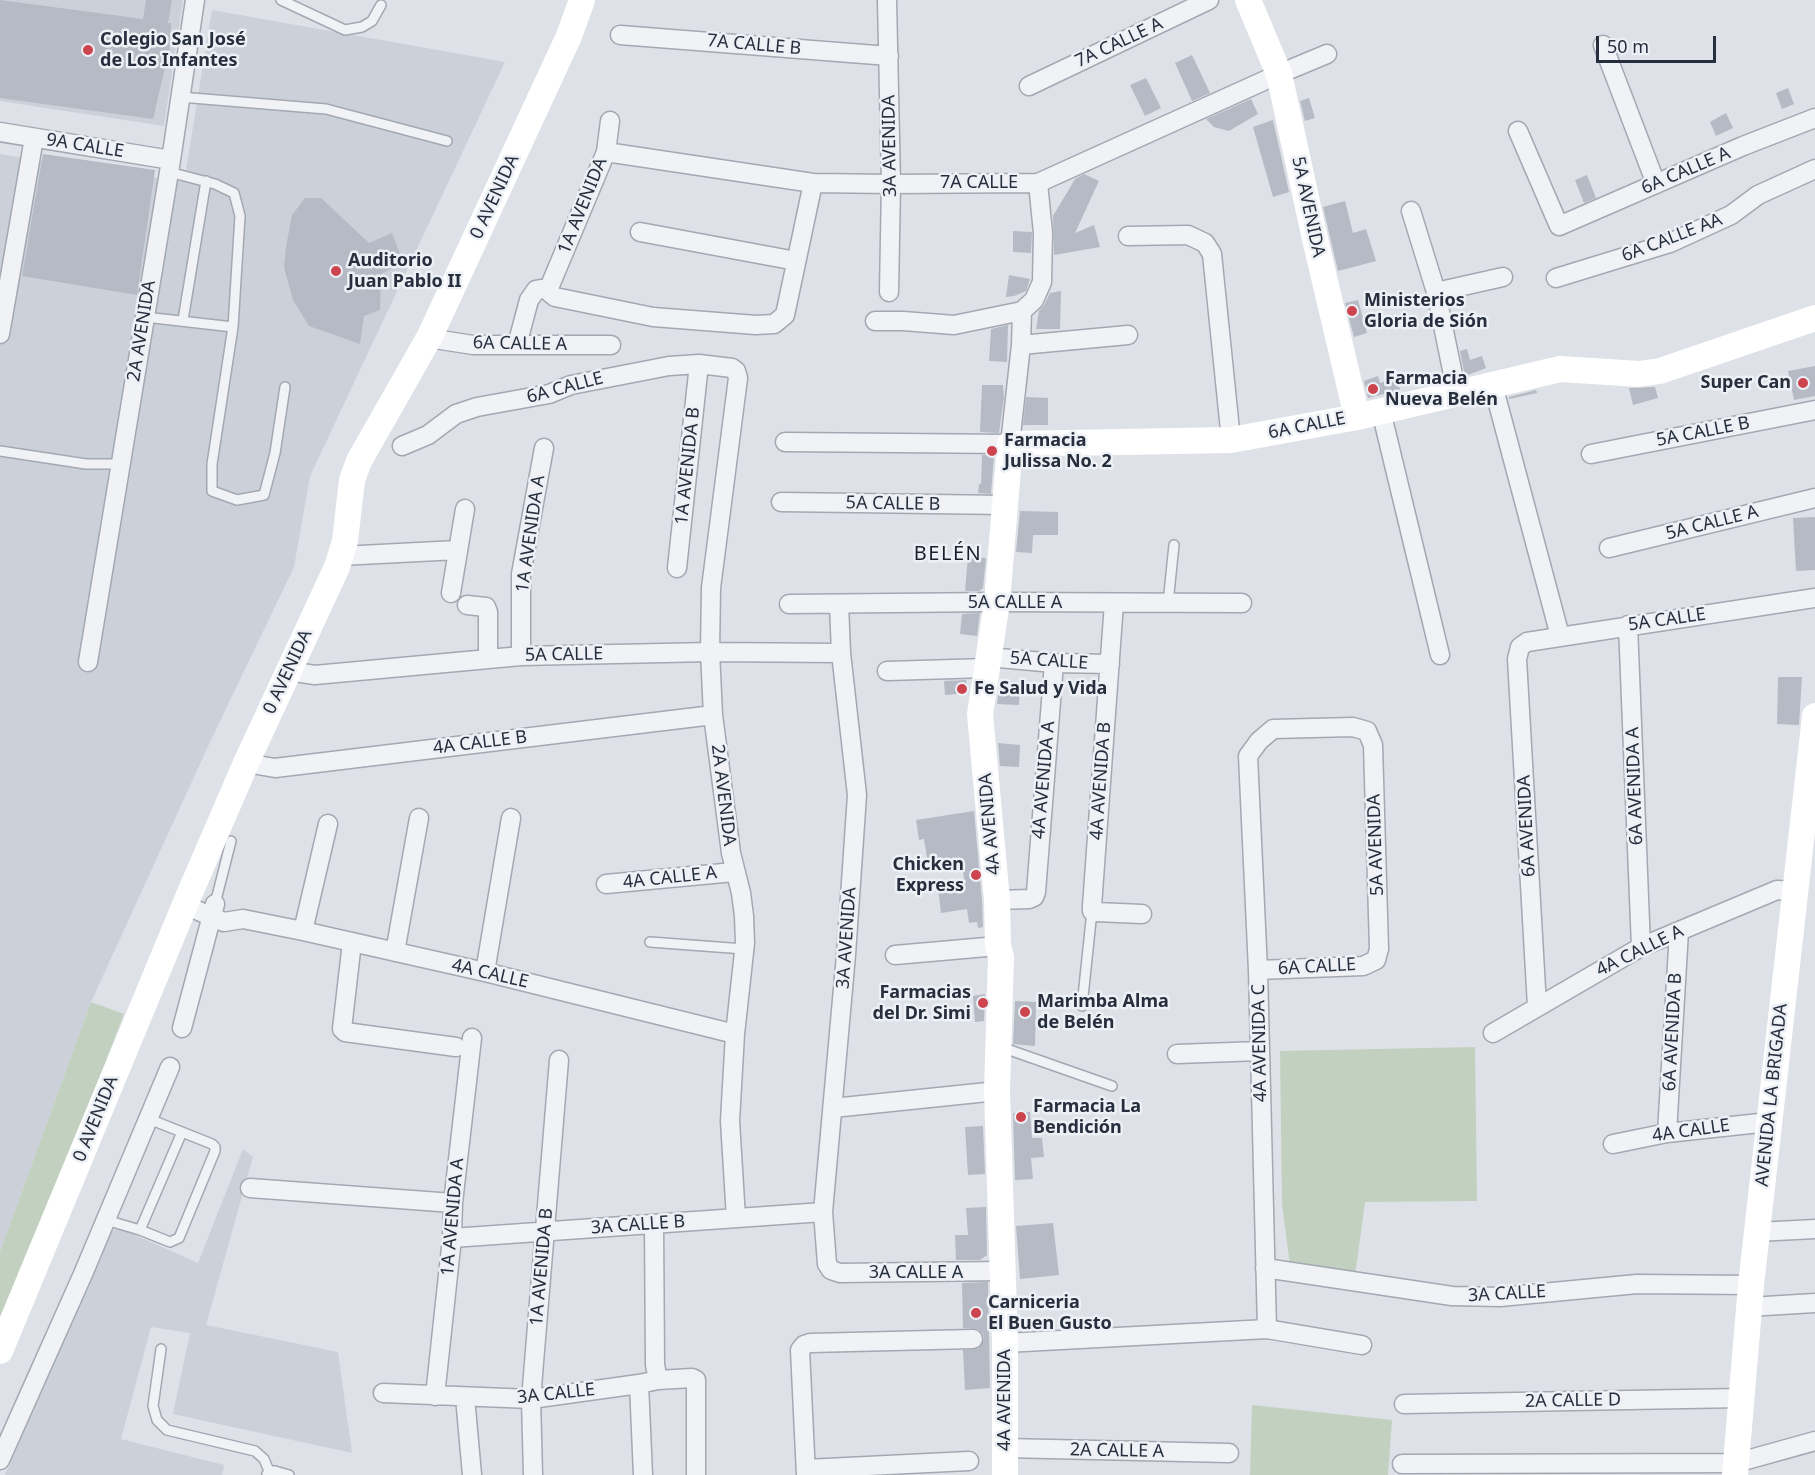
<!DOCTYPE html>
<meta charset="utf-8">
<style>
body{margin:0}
#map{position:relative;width:1815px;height:1475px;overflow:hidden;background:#dee1e7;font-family:"Noto Sans",sans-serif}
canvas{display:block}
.scale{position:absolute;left:1596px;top:36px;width:120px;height:27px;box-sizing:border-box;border:3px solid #272e3e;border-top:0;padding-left:8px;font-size:18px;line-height:21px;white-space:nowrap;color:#272e3e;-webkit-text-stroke:4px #edf0f5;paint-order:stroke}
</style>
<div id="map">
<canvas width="1815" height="1475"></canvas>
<div class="scale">50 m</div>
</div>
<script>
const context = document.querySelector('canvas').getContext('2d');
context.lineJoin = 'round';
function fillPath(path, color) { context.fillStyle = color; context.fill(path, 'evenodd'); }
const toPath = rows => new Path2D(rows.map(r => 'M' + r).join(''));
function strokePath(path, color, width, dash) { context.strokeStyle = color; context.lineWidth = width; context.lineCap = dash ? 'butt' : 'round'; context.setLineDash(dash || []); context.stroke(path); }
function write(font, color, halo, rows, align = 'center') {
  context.font = font + ' "Noto Sans",sans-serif'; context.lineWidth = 5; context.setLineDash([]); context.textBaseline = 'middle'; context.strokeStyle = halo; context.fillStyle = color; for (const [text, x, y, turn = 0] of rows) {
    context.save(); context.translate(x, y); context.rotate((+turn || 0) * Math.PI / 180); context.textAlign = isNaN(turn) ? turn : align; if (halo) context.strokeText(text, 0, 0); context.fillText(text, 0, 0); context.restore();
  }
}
fillPath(toPath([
 [0,0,183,0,164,126,0,101],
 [212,10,505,62,310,476,294,567,210,742,91,1002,0,1252,0,154,184,182],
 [243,1149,253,1157,206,1325,338,1352,352,1453,173,1414,190,1333,151,1327,121,1439,224,1465,222,1475,5,1475,108,1233,119,1228,198,1263]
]), '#ccd0d9');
fillPath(toPath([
 [91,1002,124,1014,40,1232,0,1323,0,1252],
 [1475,1047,1477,1201,1365,1202,1355,1276,1290,1265,1282,1204,1280,1051],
 [1252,1405,1392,1420,1388,1475,1250,1475]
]), '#c2d1bf');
fillPath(toPath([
 [0,0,143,19,146,0,172,0,168,23,171,23,169,59,167,59,153,119,0,98],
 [1192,55,1210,93,1192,101,1175,63],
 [1146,78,1161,108,1145,116,1130,85],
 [1788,88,1794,104,1782,109,1776,93],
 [1309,98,1315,118,1305,121,1300,101],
 [1251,99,1258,114,1229,131,1214,127,1206,119],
 [1726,113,1733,128,1716,136,1710,122],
 [1273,120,1289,192,1273,197,1253,127],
 [43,154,155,170,137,295,22,276],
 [1084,174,1099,181,1075,233,1094,225,1100,247,1054,255,1053,216,1075,179],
 [1587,175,1596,198,1584,203,1575,180],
 [305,198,321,198,369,243,392,233,403,262,381,274,380,310,364,316,360,344,309,326,293,300,284,267,286,247,292,215],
 [1345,201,1353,233,1366,229,1376,261,1338,271,1323,207],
 [1013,231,1032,232,1031,253,1013,252],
 [1009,275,1030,279,1026,291,1014,296,1006,297],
 [1061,291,1060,329,1036,329,1039,311,1044,305,1050,293],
 [1358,300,1367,333,1354,337,1345,303],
 [1008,325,1007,362,989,361,991,329],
 [1467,349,1470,360,1482,356,1486,368,1465,376,1460,351],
 [1815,366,1815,396,1794,400,1788,371],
 [1378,376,1380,383,1397,378,1400,390,1368,398,1364,381],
 [982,385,1003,385,1004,397,999,433,980,432],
 [1655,387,1658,398,1633,405,1629,388],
 [1536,390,1537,393,1509,399,1509,397],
 [1026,397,1048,398,1048,425,1023,425],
 [982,455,994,455,991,494,978,493,979,484,981,484],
 [1020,511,1058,512,1058,535,1033,535,1032,553,1016,552],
 [1815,517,1815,570,1796,571,1793,518],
 [968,557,986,558,983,588,979,591,965,591],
 [980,613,977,636,960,634,962,614],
 [1778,677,1802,677,1799,725,1777,724],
 [966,680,968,693,945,695,944,681],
 [1000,681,1020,682,1019,705,997,704],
 [998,743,1020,745,1019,767,1000,766],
 [974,811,982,901,983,927,978,928,977,922,969,923,967,909,941,913,938,888,965,884,961,860,928,865,924,839,919,840,916,820],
 [985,994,984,1021,975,1022,973,996],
 [1015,1001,1036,1002,1035,1046,1013,1044],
 [1030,1112,1032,1138,1042,1138,1044,1157,1031,1158,1033,1179,1015,1180,1013,1113],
 [983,1126,985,1174,968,1175,965,1127],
 [986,1207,987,1255,980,1260,956,1260,955,1235,968,1235,966,1208],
 [1053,1223,1059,1275,1020,1279,1016,1226],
 [988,1282,990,1388,965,1390,963,1350,978,1349,984,1339,983,1334,978,1329,963,1328,962,1283]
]), '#b5bac4');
const lane = toPath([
 [281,0,345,30,362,27,372,21,381,5],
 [180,97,326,109,447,141],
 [169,172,215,184,234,193,240,216,233,327,212,464,212,491,237,500,264,495,275,453,285,387],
 [145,317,233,327],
 [183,320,206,181],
 [0,451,86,464,121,464],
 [1168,603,1174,545],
 [215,904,231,841],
 [650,942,744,949],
 [1082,1006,1092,911],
 [1001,1047,1112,1086],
 [149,1119,212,1144,215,1147,215,1151,179,1238,170,1242,140,1230,182,1132],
 [106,1220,140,1230],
 [161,1349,153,1406,157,1420,167,1430,255,1451,264,1459,269,1471],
 [267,1474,269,1471,275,1471,289,1475]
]);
const street = toPath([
 [887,0,891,184,889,292],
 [620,35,889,56],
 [1603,45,1656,184],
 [1029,86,1209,0],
 [1518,131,1559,226,1743,146,1815,118],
 [0,132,171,160],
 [606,152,813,183,891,184,1038,183,1279,74,1327,54],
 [1411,211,1436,292,1457,394],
 [640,232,796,261],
 [1128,236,1188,235,1205,243,1212,254,1231,440],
 [1556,278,1670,243,1731,215,1758,195,1815,169],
 [549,288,550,293,555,297,653,317,756,325,774,324,785,315,813,183],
 [549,288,606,152,610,121],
 [1436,292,1503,277],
 [875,321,903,321,954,325,1022,311],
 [0,334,34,138],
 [430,336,441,340,473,345,611,345],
 [517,345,529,300,536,290,549,288],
 [1021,345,1128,335],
 [1493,385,1560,636],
 [1381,411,1440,655],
 [785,442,1010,444,1021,345,1022,311,1034,300,1042,282,1043,233,1038,183],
 [402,446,428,435,456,414,477,407,549,394,571,385,669,366,699,364,732,368,736,371,738,378,711,588,710,652,713,715,731,853,741,893,744,916,745,943,735,1034,730,1121,736,1218],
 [1591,454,1815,410],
 [781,502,1005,505],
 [1609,548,1815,498],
 [341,556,457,550],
 [677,568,699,364],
 [451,593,465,509],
 [1114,603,1092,906,1092,911,1096,912,1142,914],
 [789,604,997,602,1242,603],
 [839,604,841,653,857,795,846,955,823,1212,827,1264,831,1270,840,1273,1002,1271],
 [467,605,486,607,488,612,488,658],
 [1628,625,1641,947],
 [521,656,521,574,544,448],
 [988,657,1054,663,1110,664],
 [88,662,171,160,195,0],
 [288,671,315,675,521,656,710,652,841,653],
 [887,671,986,668],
 [246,763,275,768,713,715],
 [606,884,734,872],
 [997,900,1029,899,1034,897,1036,892,1054,663],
 [185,905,224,922,243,919,303,931,485,972,735,1034],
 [303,931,328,824],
 [352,942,342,1029,345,1032,456,1047],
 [395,952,419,818],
 [895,955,998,946],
 [1258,970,1363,966,1376,960,1379,949,1373,745,1367,731,1353,727,1273,729,1259,741,1248,756,1258,970,1267,1329],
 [485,972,511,818],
 [1537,1006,1517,659,1520,647,1527,642,1815,598],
 [182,1028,215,904],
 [1493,1033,1641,947,1777,890,1795,891],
 [1177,1054,1260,1051],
 [833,1108,997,1091],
 [1667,1133,1679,931],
 [1613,1144,1667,1133,1769,1122],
 [250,1188,453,1203],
 [654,1224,655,1365,658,1380],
 [1757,1232,1815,1229],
 [452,1238,823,1212],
 [1265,1268,1452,1296,1500,1297,1637,1284,1751,1285],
 [1749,1307,1815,1303],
 [1005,1343,1267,1329,1362,1345],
 [639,1384,643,1475],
 [383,1393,531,1399,639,1384,658,1380,692,1378,696,1380,696,1475],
 [435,1396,452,1238,453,1203,472,1038],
 [465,1397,472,1475],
 [1404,1404,1741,1398],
 [1005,1448,1229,1453],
 [0,1460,83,1274,170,1067],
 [1402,1464,1736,1463,1815,1441],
 [806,1469,969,1461],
 [533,1475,531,1399,559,1060],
 [806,1475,800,1350,804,1345,810,1343,973,1339]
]);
strokePath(lane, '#a3a8b1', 12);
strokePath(street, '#a3a8b1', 21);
strokePath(lane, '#f0f2f6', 9);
strokePath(street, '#f0f2f6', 18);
strokePath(toPath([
 [1248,0,1279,74,1315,239,1357,417],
 [0,1351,189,895,246,763,337,567,345,541,352,480,359,461,430,336,569,36,582,0],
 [1005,1475,1005,1343,997,1091,1001,957,998,946,997,900,980,714,997,602,1010,444,1231,440,1357,417,1560,369,1639,374,1660,371,1815,318],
 [1735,1475,1751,1285,1815,716]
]), '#fff', 26);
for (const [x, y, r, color] of [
 [88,50,6,"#cb444e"],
 [336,271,6,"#cb444e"],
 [1352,311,6,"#cb444e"],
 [1803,383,6,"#cb444e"],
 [1373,389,6,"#cb444e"],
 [992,451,6,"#cb444e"],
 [962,689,6,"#cb444e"],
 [976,875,6,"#cb444e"],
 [983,1003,6,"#cb444e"],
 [1025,1012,6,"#cb444e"],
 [1021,1117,6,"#cb444e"],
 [976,1313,6,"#cb444e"]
]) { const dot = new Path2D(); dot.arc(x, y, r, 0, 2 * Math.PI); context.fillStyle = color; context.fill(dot); strokePath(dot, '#edf0f5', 2); }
write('bold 18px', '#272e3e', '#edf0f5', [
 ["Colegio San José",100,40],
 ["de Los Infantes",100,61],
 ["Auditorio",348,261],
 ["Juan Pablo II",348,282],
 ["Ministerios",1364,301],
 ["Gloria de Sión",1364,322],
 ["Farmacia",1385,379],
 ["Nueva Belén",1385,400],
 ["Super Can",1791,383,"right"],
 ["Farmacia",1004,441],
 ["Julissa No. 2",1004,462],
 ["Fe Salud y Vida",974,689],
 ["Chicken",964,865,"right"],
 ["Express",964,886,"right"],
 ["Farmacias",971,993,"right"],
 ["del Dr. Simi",971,1014,"right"],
 ["Marimba Alma",1037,1002],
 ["de Belén",1037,1023],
 ["Farmacia La",1033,1107],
 ["Bendición",1033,1128],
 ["Carniceria",988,1303],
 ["El Buen Gusto",988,1324]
], 'left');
write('18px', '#272e3e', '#edf0f5', [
 ["7A CALLE A",1119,43,-25],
 ["7A CALLE B",754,45,5],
 ["9A CALLE",85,146,9],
 ["3A AVENIDA",890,146,-91],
 ["6A CALLE A",1686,171,-23],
 ["7A CALLE",979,183],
 ["0 AVENIDA",495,197,-65],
 ["1A AVENIDA",583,206,-68],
 ["5A AVENIDA",1308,207,78],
 ["6A CALLE AA",1672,238,-21],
 ["2A AVENIDA",142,331,-81],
 ["6A CALLE A",520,344,1],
 ["6A CALLE",565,388,-15],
 ["6A CALLE",1307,426,-11],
 ["5A CALLE B",1703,432,-11],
 ["1A AVENIDA B",688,466,-84],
 ["5A CALLE B",893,504,1],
 ["5A CALLE A",1712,523,-14],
 ["1A AVENIDA A",531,534,-82],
 ["5A CALLE A",1015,603],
 ["5A CALLE",1667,620,-8],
 ["5A CALLE",564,655,-1],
 ["5A CALLE",1049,661,4],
 ["0 AVENIDA",288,672,-65],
 ["4A CALLE B",480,743,-7],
 ["4A AVENIDA A",1044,780,-85],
 ["4A AVENIDA B",1101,781,-86],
 ["6A AVENIDA A",1635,786,-92],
 ["2A AVENIDA",723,795,83],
 ["4A AVENIDA",990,824,-95],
 ["6A AVENIDA",1527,826,-93],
 ["5A AVENIDA",1376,845,-92],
 ["4A CALLE A",670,878,-6],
 ["3A AVENIDA",847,938,-86],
 ["4A CALLE A",1640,951,-26],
 ["6A CALLE",1317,967,-3],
 ["4A CALLE",490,974,13],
 ["6A AVENIDA B",1673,1032,-87],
 ["4A AVENIDA C",1260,1043,-91],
 ["AVENIDA LA BRIGADA",1772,1095,-84],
 ["0 AVENIDA",96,1119,-68],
 ["4A CALLE",1691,1131,-8],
 ["1A AVENIDA A",453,1217,-85],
 ["3A CALLE B",638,1225,-4],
 ["1A AVENIDA B",542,1267,-85],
 ["3A CALLE A",916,1273],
 ["3A CALLE",1507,1294,-3],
 ["3A CALLE",556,1394,-6],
 ["4A AVENIDA",1005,1400,-90],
 ["2A CALLE D",1573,1401,-1],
 ["2A CALLE A",1117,1451,1]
]);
context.letterSpacing = '1.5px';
write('20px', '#1a1f2e', '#edf0f5', [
 ["BELÉN",948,554]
]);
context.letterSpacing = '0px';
</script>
